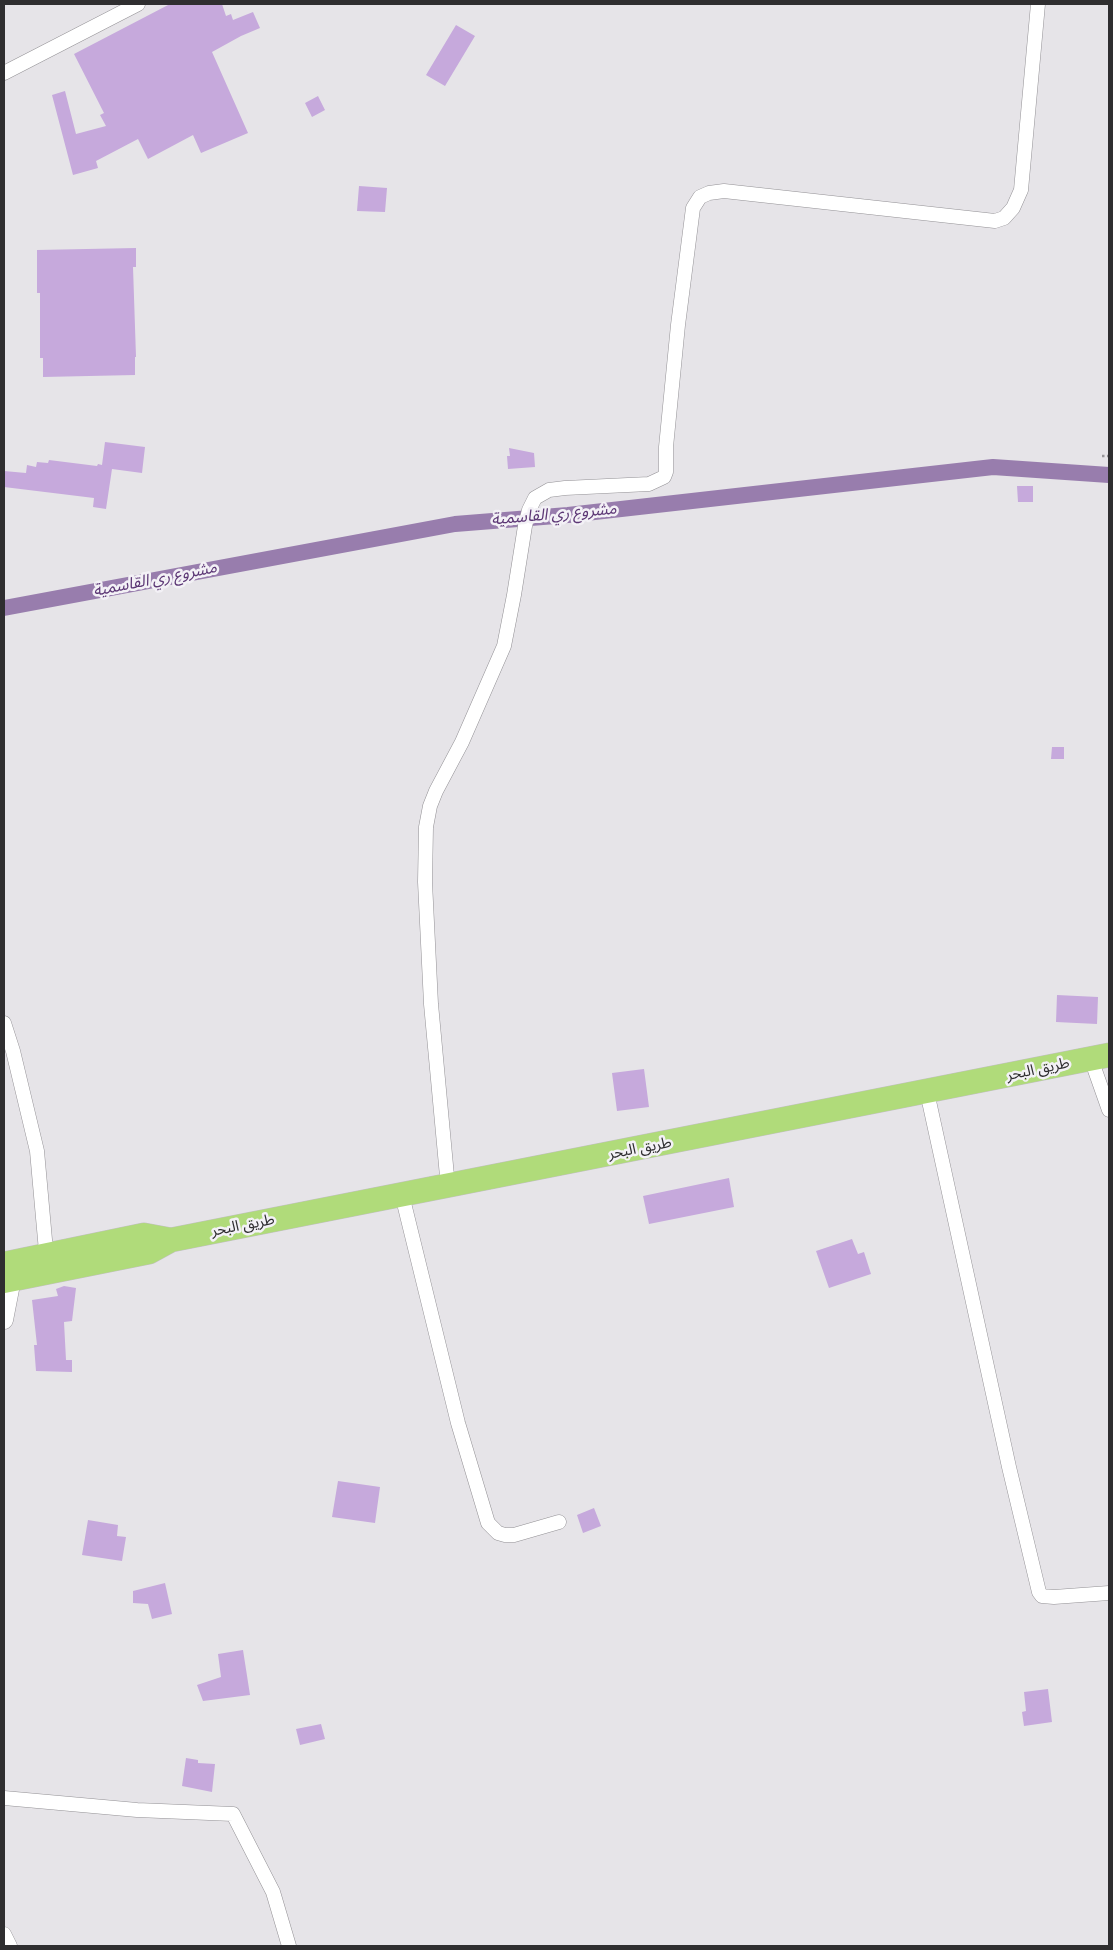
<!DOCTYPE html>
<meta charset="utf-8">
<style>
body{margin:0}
#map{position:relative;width:1113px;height:1950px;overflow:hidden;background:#e6e4e8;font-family:Roboto,sans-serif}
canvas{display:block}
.frame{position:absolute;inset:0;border:5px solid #2f2e30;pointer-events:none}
</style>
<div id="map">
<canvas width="1113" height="1950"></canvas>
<div class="frame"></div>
</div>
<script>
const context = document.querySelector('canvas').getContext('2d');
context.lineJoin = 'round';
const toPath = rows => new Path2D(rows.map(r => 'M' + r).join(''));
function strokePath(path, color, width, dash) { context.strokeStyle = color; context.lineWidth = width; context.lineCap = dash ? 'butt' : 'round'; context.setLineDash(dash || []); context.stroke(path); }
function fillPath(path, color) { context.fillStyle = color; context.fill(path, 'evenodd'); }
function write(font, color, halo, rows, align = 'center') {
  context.font = font + ' Roboto,"Noto Sans Arabic",sans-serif'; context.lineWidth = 5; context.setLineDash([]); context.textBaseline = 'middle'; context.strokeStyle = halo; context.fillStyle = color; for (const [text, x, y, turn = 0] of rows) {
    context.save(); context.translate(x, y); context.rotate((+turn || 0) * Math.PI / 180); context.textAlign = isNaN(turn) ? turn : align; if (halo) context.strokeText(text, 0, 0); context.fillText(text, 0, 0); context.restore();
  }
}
strokePath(toPath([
 [4,608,455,524,568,515,993,467,1109,475]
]), '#987dad', 16);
fillPath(toPath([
 [170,4,222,4,226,16,231,14,233,20,253,12,260,28,241,36,212,52,248,133,201,153,193,135,148,159,138,139,96,161,98,168,73,175,52,95,65,91,76,134,106,126,100,115,104,113,74,54],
 [456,25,475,36,445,86,426,75],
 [318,96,325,110,312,117,305,103],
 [359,186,387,188,385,212,357,211],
 [136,248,136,267,133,267,136,357,135,357,135,375,43,377,43,358,40,358,40,293,37,293,37,250],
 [105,442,145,447,142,473,112,469,106,509,93,507,94,498,4,487,4,471,26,473,27,465,36,467,37,462,48,463,49,460,97,466,98,464,102,465],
 [509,448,534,453,535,467,508,469,507,456,510,456],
 [1017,486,1033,486,1033,502,1018,502],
 [1052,747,1064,747,1064,759,1051,759],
 [1057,995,1098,997,1097,1024,1056,1022],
 [644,1069,649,1107,617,1111,612,1073],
 [729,1178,734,1207,649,1224,643,1196],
 [852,1239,858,1254,864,1252,871,1274,829,1288,816,1251],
 [64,1286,76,1288,72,1321,64,1322,66,1360,72,1360,72,1372,36,1371,34,1345,37,1345,32,1300,58,1296,56,1289],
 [338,1481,380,1487,375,1523,332,1517],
 [594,1508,601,1526,583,1533,577,1515],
 [88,1520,118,1525,117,1536,126,1537,122,1561,82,1555],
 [165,1583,172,1614,152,1619,148,1604,133,1603,133,1591],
 [243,1650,250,1695,203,1701,197,1685,221,1677,218,1654],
 [1048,1689,1052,1722,1024,1726,1022,1712,1026,1711,1024,1692],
 [321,1724,325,1739,300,1745,296,1729],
 [186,1758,198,1760,198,1763,215,1764,212,1792,182,1786]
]), '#c6a9dc');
const minor = toPath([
 [4,73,138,4],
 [4,1023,13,1051,37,1151,47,1262],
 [1091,1059,1109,1110],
 [927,1092,1009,1467,1039,1592,1042,1596,1054,1597,1109,1593],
 [448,1187,431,1004,425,882,426,827,430,806,436,791,462,742,504,646,514,595,525,526,529,510,535,498,549,490,565,488,649,484,664,477,666,472,666,447,678,325,693,208,700,197,709,193,724,191,995,221,1004,218,1013,208,1021,190,1038,4],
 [402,1195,458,1423,488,1523,498,1533,505,1535,514,1535,559,1522],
 [4,1798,137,1810,233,1814,273,1892,289,1946],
 [4,1934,10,1946]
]);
const tertiary = toPath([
 [4,1320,12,1279,10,1268]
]);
const trunk = toPath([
 [4,1264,144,1235,171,1240],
 [4,1281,149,1252,171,1240,1109,1055]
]);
strokePath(minor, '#939195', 15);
strokePath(tertiary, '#939195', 19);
strokePath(trunk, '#c1c0c1', 25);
strokePath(toPath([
 [1102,456,1109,456]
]), '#979599', 2.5, [2.5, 2.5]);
strokePath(minor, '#fff', 14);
strokePath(tertiary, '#fff', 18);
strokePath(trunk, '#b0db7a', 24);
write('15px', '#2f2e30', '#f3f1f6', [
 ["طريق البحر",1038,1070,-12],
 ["طريق البحر",640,1149,-11],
 ["طريق البحر",243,1226,-11]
]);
write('italic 16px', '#5c3775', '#f3f1f6', [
 ["مشروع ري القاسمية",554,515,-5],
 ["مشروع ري القاسمية",155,580,-11]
]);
</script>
